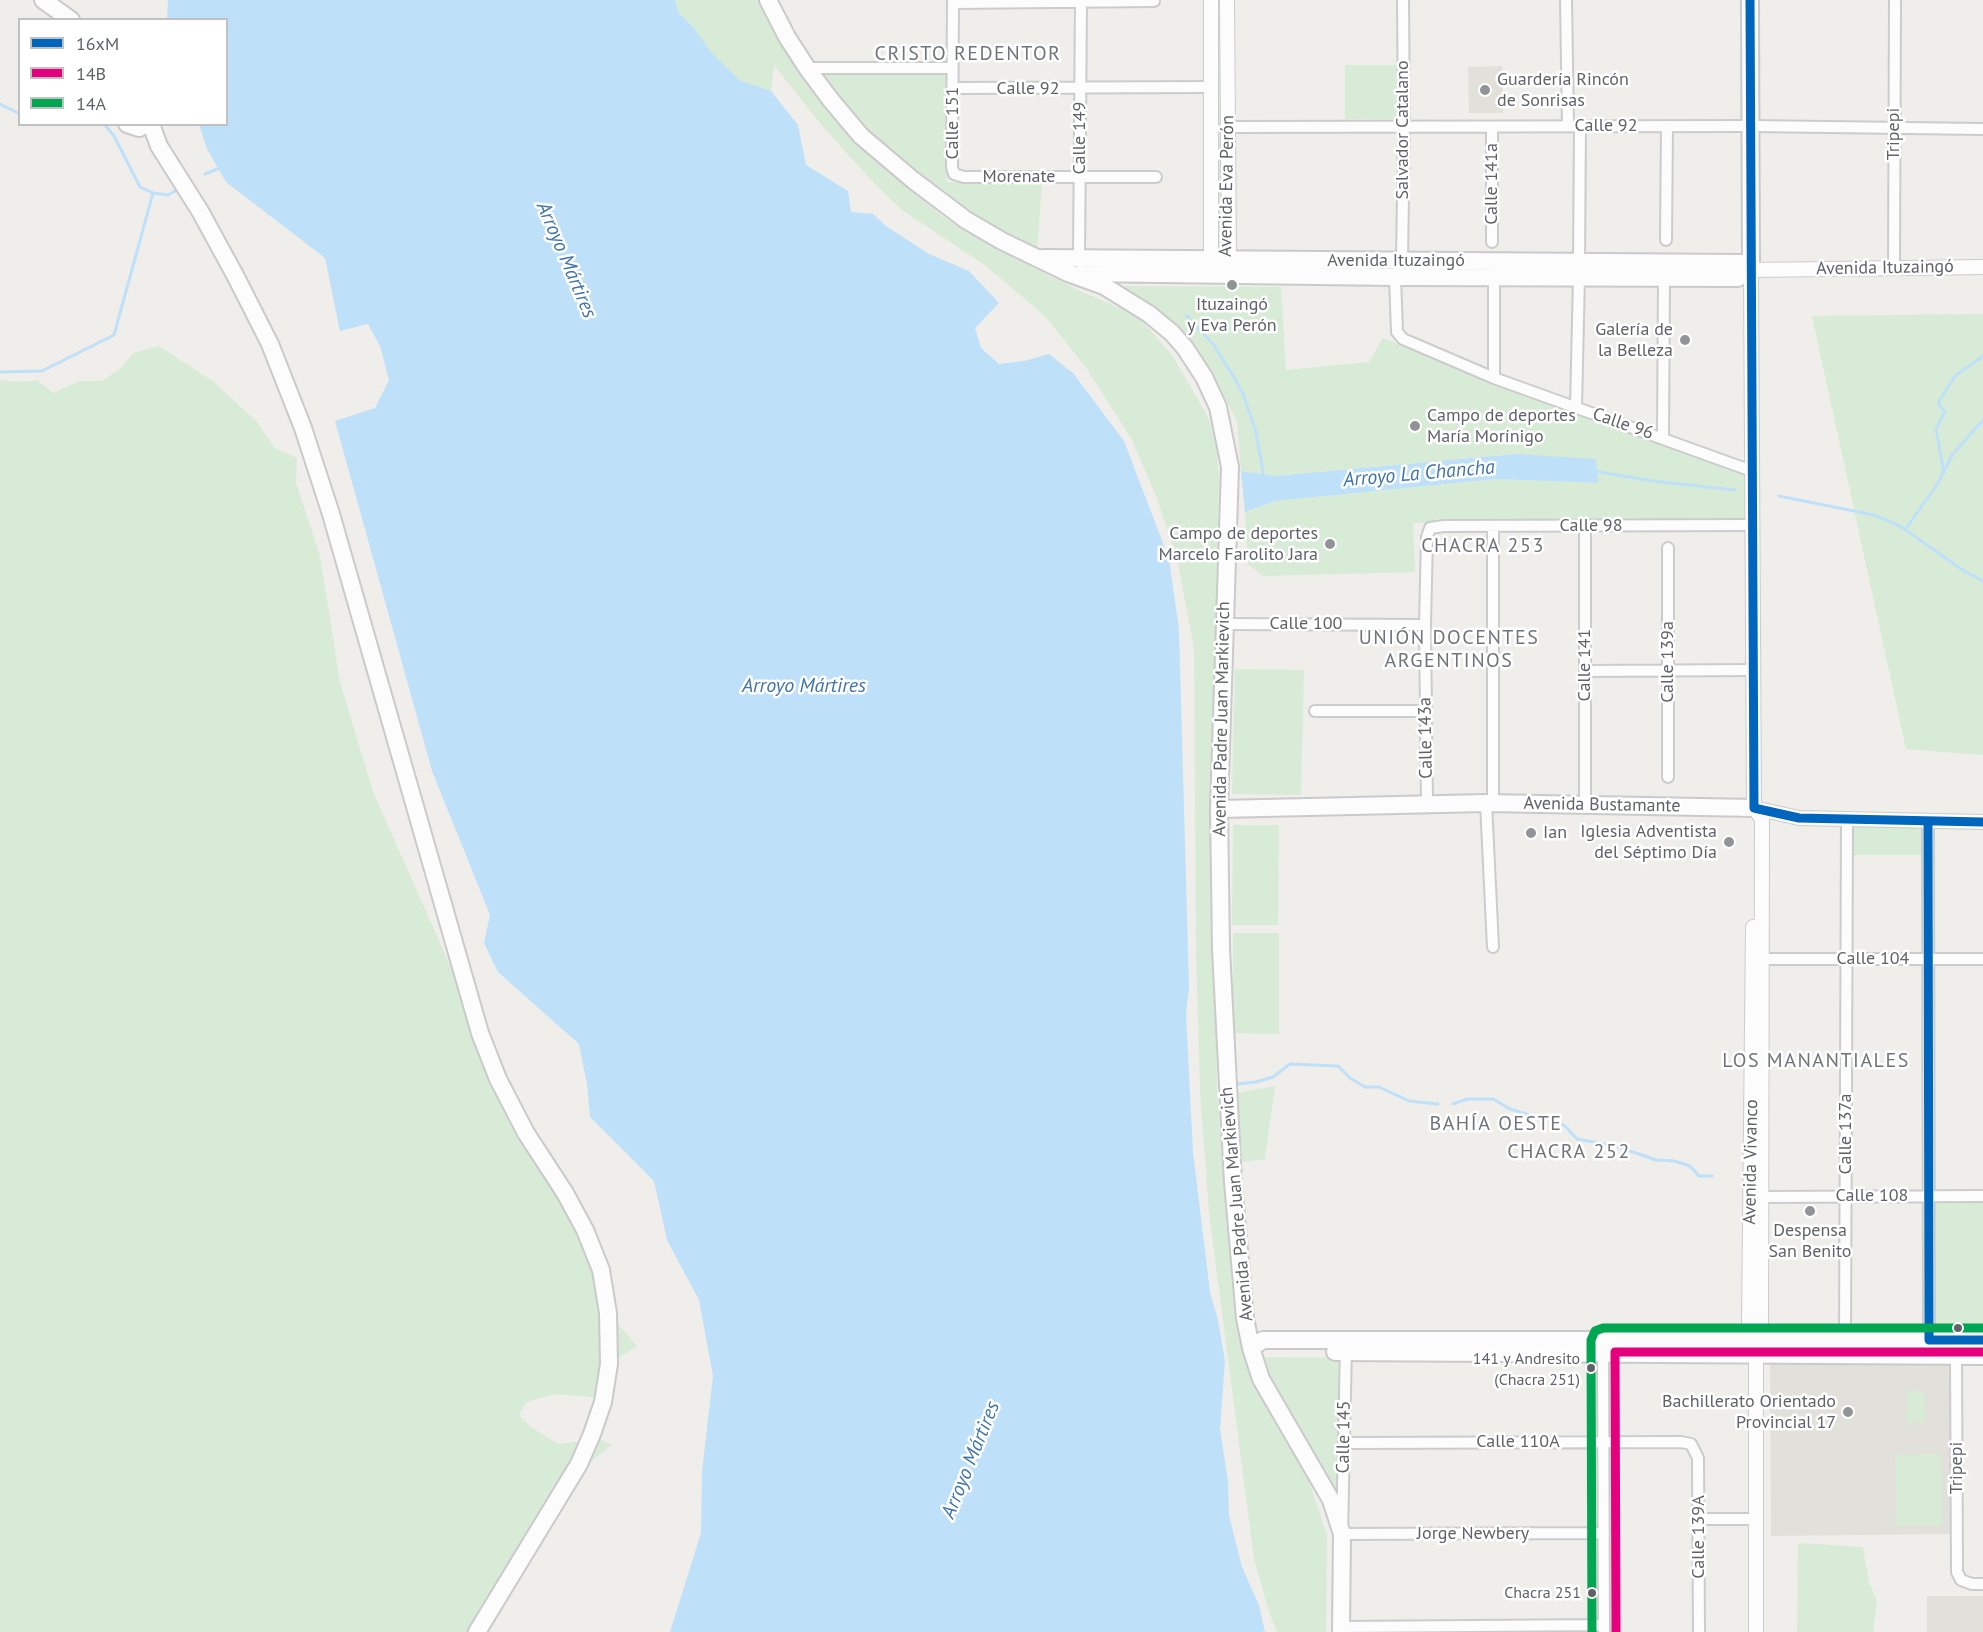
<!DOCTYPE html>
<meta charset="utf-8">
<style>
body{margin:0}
#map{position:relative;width:1983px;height:1632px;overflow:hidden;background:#efeeea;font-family:"PT Sans",sans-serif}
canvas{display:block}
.legend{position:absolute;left:18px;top:18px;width:210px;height:108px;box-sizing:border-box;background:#fff;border:2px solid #bfc1c3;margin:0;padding:8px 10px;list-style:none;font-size:18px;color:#5f6368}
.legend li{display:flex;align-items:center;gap:12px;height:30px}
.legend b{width:30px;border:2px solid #bfc1c3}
</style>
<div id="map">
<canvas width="1983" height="1632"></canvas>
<ul class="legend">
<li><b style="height:8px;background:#0065bd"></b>16xM</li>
<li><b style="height:8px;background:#e5007d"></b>14B</li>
<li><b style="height:8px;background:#00a651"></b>14A</li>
</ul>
</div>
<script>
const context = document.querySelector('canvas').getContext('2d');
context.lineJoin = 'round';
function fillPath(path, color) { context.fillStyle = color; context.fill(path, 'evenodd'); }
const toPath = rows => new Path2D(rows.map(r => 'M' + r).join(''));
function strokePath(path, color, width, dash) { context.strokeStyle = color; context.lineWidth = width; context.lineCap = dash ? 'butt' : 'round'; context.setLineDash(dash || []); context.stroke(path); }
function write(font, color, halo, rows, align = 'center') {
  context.font = font + ' "PT Sans",sans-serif'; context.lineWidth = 5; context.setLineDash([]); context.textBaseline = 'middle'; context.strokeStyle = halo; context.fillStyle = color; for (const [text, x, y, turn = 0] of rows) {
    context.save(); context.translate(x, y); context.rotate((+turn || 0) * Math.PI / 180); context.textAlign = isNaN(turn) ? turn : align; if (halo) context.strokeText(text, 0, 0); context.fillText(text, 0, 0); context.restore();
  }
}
fillPath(toPath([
 [1502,66,1503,113,1469,113,1468,67],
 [1950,1360,1953,1534,1771,1536,1770,1361],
 [1927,1596,1983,1596,1983,1632,1927,1632]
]), '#e2e0da');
fillPath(toPath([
 [675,0,757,0,788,54,838,118,888,169,942,216,997,249,1076,289,1129,312,1142,321,1172,355,1208,417,1216,441,1219,481,1211,798,1217,1089,1226,1210,1239,1322,1246,1361,1255,1388,1304,1467,1327,1535,1326,1632,1277,1632,1269,1612,1254,1559,1209,1212,1200,1092,1196,951,1194,648,1177,558,1156,496,1132,440,1087,369,1045,316,986,266,902,210,873,182,823,127,774,65,771,91,739,81,711,52,694,28,678,12],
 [1218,0,1224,0,1224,256,1218,256],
 [1345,65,1401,65,1401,119,1345,119],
 [824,74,950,74,947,182,1042,182,1037,251,959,210,903,166,861,124],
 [1123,286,1281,287,1286,370,1369,362,1383,338,1536,399,1746,472,1745,519,1413,523,1415,572,1263,576,1248,564,1245,512,1275,501,1496,479,1598,483,1515,454,1275,476,1241,471,1237,422,1212,371,1180,332],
 [1983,314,1983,755,1906,749,1812,316],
 [159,346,214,382,257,422,275,448,297,458,296,483,320,556,340,682,373,792,480,1033,585,1230,610,1265,608,1313,637,1346,609,1364,603,1402,592,1397,554,1394,526,1402,519,1415,531,1427,558,1444,600,1439,612,1445,586,1465,488,1632,0,1632,0,380,21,382,37,380,53,393,80,381,102,381,122,367,133,353],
 [1235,669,1304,670,1301,795,1232,794],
 [1850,824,1922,824,1922,855,1850,855],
 [1233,825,1279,825,1278,925,1232,925],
 [1233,933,1279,933,1279,1034,1233,1033],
 [1275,1086,1265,1159,1234,1163,1231,1094],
 [1932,1202,1983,1202,1983,1336,1932,1336],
 [1261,1357,1342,1358,1339,1513,1265,1374],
 [1907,1391,1924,1391,1925,1422,1907,1423],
 [1941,1454,1942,1525,1896,1525,1895,1455],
 [1798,1543,1863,1547,1869,1582,1877,1601,1873,1632,1797,1632]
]), '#d8ebd6');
fillPath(toPath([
 [168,0,675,0,678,12,694,28,711,52,739,80,771,91,798,125,806,165,848,191,851,212,873,214,886,226,929,254,969,271,999,303,975,328,981,348,999,364,1024,361,1049,354,1073,373,1124,441,1169,559,1179,630,1189,987,1186,1014,1193,1152,1210,1292,1218,1320,1225,1361,1220,1429,1228,1482,1229,1516,1242,1567,1259,1605,1265,1632,670,1632,701,1533,702,1472,713,1376,699,1300,667,1240,654,1181,590,1117,587,1084,579,1044,498,972,484,943,490,915,432,771,335,421,375,408,389,380,380,346,368,324,340,331,325,258,226,182,207,149,199,125,226,124,226,20,167,19],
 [1515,454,1596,459,1598,483,1496,479,1275,501,1245,512,1241,471,1275,476]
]), '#bfe0f9');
strokePath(toPath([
 [0,104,20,114],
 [55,124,80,124],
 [104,124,114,136,140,187,153,193,168,195,175,191],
 [205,174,220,168],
 [1186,315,1213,344,1234,377,1243,394,1256,432,1264,477],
 [0,372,42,371,114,335,153,193],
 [1594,471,1653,481,1735,490],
 [1944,473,1936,429,1945,412,1939,405,1939,401,1955,376,1983,356],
 [1779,496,1874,515,1900,526,1964,571,1983,581],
 [1905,530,1938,483,1952,455,1983,420],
 [1237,1084,1256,1082,1273,1077,1290,1064,1338,1066,1350,1078,1365,1087,1379,1087,1409,1101,1438,1104],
 [1453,1104,1467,1099,1493,1099,1510,1109,1539,1118,1555,1119,1566,1127,1577,1139,1616,1146,1656,1160,1674,1161,1690,1166,1699,1176,1712,1176]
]), '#bfe0f9', 3);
const minor = toPath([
 [953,0,952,167,954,174,964,177,1156,177],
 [1403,0,1404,127,1402,261,1395,277,1397,332,1403,339,1494,378,1752,471],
 [1566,0,1568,126],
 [953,3,1154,1],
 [807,68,952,68],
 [953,88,1212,87],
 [1229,127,1751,126,1983,129],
 [1666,240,1667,126],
 [1492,242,1492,127],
 [1579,262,1580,126],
 [1081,263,1079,259,1081,0],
 [1894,268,1895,0],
 [1494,277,1494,378],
 [1576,407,1579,277],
 [1663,438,1664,277],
 [1493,526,1493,803],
 [1585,526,1585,805],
 [1668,548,1668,777],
 [1224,624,1425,625],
 [1585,671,1753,670],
 [1315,711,1426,711],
 [1486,803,1493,947],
 [1427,804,1425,625,1427,537,1430,528,1444,526,1752,525],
 [1928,822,1929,1340],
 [1762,959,1983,959],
 [1762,1197,1983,1196],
 [1845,1340,1847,821],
 [1346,1346,1342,1534,1604,1533],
 [1603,1349,1604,1632],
 [1956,1356,1957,1572,1961,1580,1972,1584,1983,1584],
 [1344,1443,1681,1442,1691,1444,1698,1458,1699,1632],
 [1699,1519,1756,1519],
 [1341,1627,1604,1625]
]);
const tertiary = toPath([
 [1211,0,1211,259,1219,274,1229,260,1227,0],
 [1754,808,1799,818,1983,822],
 [1753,927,1749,1323,1756,1328],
 [1756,1632,1756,1328,1761,1323,1762,819,1754,808,1751,270,1983,267]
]);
const secondary = toPath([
 [43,0,71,20],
 [768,0,787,37,807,68,830,99,861,136,913,180,966,220,1002,241,1068,273,1104,286,1149,314,1172,333,1185,348,1204,377,1218,407,1230,467,1219,809,1221,949,1233,1182,1245,1318,1251,1348,1261,1379,1331,1500,1342,1534,1341,1632],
 [1750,0,1751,270],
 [127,124,139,128,147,124],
 [151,124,159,146,200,211,236,277,270,344,303,428,331,514,480,1033,498,1079,526,1133,565,1193,585,1230,601,1270,608,1313,609,1364,603,1402,592,1434,579,1464,477,1632],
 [1043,258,1741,263,1751,270],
 [1082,273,1395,277,1738,278,1751,270],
 [1219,809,1486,803,1754,808],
 [1251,1348,1263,1340,1983,1340],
 [1335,1352,1983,1356]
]);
strokePath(minor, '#cbcccc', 14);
strokePath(tertiary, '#cbcccc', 16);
strokePath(secondary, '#cacacb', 20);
strokePath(minor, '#fdfcfc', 10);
strokePath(tertiary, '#fdfcfc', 14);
strokePath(secondary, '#fdfcfc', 16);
strokePath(toPath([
 [1750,0,1754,808],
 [1754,808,1799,818,1983,822],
 [1928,822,1929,1340,1983,1340]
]), '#0065bd', 9);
strokePath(toPath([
 [1616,1632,1615,1352,1983,1352]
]), '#e5007d', 9);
strokePath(toPath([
 [1592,1632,1591,1340,1595,1331,1603,1328,1983,1328]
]), '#00a651', 9);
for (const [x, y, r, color] of [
 [1485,90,6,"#919496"],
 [1232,285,6,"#919496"],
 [1685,340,6,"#919496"],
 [1415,426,6,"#919496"],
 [1330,544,6,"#919496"],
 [1531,833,6,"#919496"],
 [1729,842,6,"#919496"],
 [1810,1211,6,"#919496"],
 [1958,1328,5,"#5f6368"],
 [1591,1368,5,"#5f6368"],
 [1848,1412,6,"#919496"],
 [1592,1593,5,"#5f6368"]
]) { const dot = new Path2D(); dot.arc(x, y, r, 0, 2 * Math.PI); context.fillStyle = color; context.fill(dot); strokePath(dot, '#fff', 2); }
write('16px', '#5f6368', '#fff', [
 ["141 y Andresito",1580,1359],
 ["(Chacra 251)",1580,1380],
 ["Chacra 251",1581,1593]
], 'right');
write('18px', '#5f6368', '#fff', [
 ["Guardería Rincón",1497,80,"left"],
 ["de Sonrisas",1497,101,"left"],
 ["Ituzaingó",1232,305,"center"],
 ["y Eva Perón",1232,326,"center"],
 ["Galería de",1673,330],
 ["la Belleza",1673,351],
 ["Campo de deportes",1427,416,"left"],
 ["María Morínigo",1427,437,"left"],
 ["Campo de deportes",1318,534],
 ["Marcelo Farolito Jara",1318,555],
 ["Iglesia Adventista",1717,832],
 ["del Séptimo Día",1717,853],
 ["Ian",1543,833,"left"],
 ["Despensa",1810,1231,"center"],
 ["San Benito",1810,1252,"center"],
 ["Bachillerato Orientado",1836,1402],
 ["Provincial 17",1836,1423]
], 'right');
write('18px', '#5f6368', '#fff', [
 ["Calle 92",1028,89],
 ["Calle 151",953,123,-90],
 ["Calle 92",1606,126],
 ["Salvador Catalano",1403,130,-90],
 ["Tripepi",1894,134,-90],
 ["Calle 149",1080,138,-90],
 ["Morenate",1019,177],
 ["Calle 141a",1492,184,-90],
 ["Avenida Eva Perón",1227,186,-89],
 ["Avenida Ituzaingó",1396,261],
 ["Avenida Ituzaingó",1885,268,-1],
 ["Calle 96",1623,424,19],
 ["Calle 98",1591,526],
 ["Calle 100",1306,624],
 ["Calle 139a",1668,662,-90],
 ["Calle 141",1585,665,-90],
 ["Avenida Padre Juan Markievich",1222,719,-89],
 ["Calle 143a",1426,738,-91],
 ["Avenida Bustamante",1602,805,1],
 ["Calle 104",1873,959],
 ["Calle 137a",1846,1134,-90],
 ["Avenida Vivanco",1751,1162,-89],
 ["Calle 108",1872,1196],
 ["Avenida Padre Juan Markievich",1237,1204,-95],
 ["Calle 145",1344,1437,-89],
 ["Calle 110A",1518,1442],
 ["Tripepi",1957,1468,-90],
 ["Jorge Newbery",1473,1534],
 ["Calle 139A",1699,1537,-90]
]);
context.letterSpacing = '1.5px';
write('20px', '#70757a', '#fff', [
 ["CRISTO REDENTOR",968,54],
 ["CHACRA 253",1483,546],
 ["UNIÓN DOCENTES",1449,638],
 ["ARGENTINOS",1449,661],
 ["LOS MANANTIALES",1816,1061],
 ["BAHÍA OESTE",1496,1124],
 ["CHACRA 252",1569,1152]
]);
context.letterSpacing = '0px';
write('italic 20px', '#4174aa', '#fff', [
 ["Arroyo Mártires",566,260,67],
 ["Arroyo La Chancha",1419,474,-5],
 ["Arroyo Mártires",804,686],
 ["Arroyo Mártires",971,1460,-68]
]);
</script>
